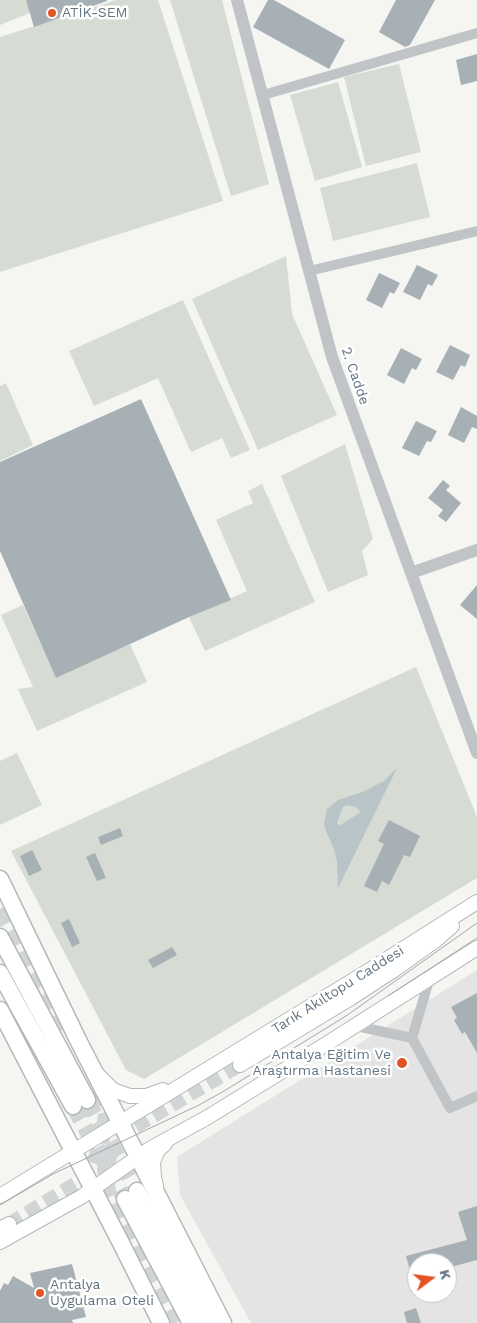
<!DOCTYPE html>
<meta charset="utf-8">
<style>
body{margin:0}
#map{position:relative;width:477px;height:1323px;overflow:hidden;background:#f5f5f2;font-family:"Work Sans",sans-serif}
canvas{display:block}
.north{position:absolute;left:407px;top:1253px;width:50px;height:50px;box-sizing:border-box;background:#fff;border:1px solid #c1c8cd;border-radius:50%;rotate:75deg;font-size:14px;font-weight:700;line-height:20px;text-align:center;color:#647583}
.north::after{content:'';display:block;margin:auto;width:18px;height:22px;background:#e25325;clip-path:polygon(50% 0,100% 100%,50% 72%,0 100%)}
</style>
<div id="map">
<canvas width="477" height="1323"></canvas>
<div class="north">K</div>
</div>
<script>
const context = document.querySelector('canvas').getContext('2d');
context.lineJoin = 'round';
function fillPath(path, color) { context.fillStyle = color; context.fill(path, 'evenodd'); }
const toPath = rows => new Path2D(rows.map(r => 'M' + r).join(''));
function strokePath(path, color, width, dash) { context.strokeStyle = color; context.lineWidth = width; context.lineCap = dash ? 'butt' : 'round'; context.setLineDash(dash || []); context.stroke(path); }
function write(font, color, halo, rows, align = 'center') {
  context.font = font + ' "Work Sans",sans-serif'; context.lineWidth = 5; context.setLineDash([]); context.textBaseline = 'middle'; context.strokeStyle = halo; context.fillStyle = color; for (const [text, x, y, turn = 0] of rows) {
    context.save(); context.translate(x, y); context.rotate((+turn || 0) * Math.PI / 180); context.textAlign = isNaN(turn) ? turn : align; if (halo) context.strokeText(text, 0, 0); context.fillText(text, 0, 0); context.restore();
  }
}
fillPath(toPath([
 [477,970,477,1323,251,1323,180,1195,177,1157],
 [417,1263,447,1263,447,1293,417,1293]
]), '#e3e4e3');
fillPath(toPath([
 [0,0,37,0,28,3,30,13,0,25],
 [117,0,158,0,223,201,0,272,0,37],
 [170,0,222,0,269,184,231,196],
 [399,64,421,152,366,166,344,77],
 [338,82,362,167,315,181,290,95],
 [417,163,430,217,333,241,320,188],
 [286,256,292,314,337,415,258,450,192,299],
 [183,300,250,450,231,458,222,438,191,452,158,378,94,406,69,351],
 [6,383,33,445,0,461,0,386],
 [345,444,373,539,362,551,368,575,328,592,281,476],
 [262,484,315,602,205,651,189,617,247,591,216,520,253,503,248,491],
 [23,605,56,677,130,644,147,682,37,731,18,689,33,687,1,615],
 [416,667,477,817,477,878,144,1079,126,1070,11,851],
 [17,753,42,805,0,825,0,761]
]), '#d6dcd3');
fillPath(toPath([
 [397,768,338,888,337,861,334,849,326,831,324,823,327,809,338,800,365,791,384,781],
 [347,805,356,807,361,812,339,826,337,823,339,817,343,807]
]), '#b8c4c8');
fillPath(toPath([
 [26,0,107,0,107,1,34,27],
 [268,0,274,0,345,40,329,69,253,27],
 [396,0,435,0,410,45,405,47,379,32],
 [477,54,477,81,461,85,456,60],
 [417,265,438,275,432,286,428,284,420,300,403,292],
 [379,273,400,283,394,294,390,292,382,308,366,300],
 [450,345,470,355,465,367,461,365,453,380,436,372],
 [401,348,422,359,416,370,412,368,404,384,387,375],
 [141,399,231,600,189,617,56,678,0,551,0,462],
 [461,407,477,416,477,429,472,427,464,443,448,435],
 [416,421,437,431,431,442,427,441,419,456,402,448],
 [443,480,450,486,446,490,461,503,446,522,438,516,443,510,428,498],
 [477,585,477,619,460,605],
 [389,820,420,836,410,857,404,855,389,885,382,881,377,892,364,886,384,844,378,841],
 [120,828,123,836,101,845,98,837],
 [32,850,42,870,29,876,20,856],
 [95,853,106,878,97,881,86,857],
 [69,919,80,943,72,947,61,923],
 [172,947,177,955,153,968,148,960],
 [477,993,477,1053,465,1032,462,1034,454,1020,457,1018,451,1007],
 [477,1206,477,1260,447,1268,447,1263,417,1263,417,1285,414,1285,406,1256,467,1240,458,1212],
 [72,1264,86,1317,72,1320,73,1323,0,1323,0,1291,4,1283,8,1285,13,1276,34,1288,30,1273],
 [416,1308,421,1323,407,1323,404,1312]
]), '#a7b0b5');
strokePath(toPath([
 [109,1158,118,1141,133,1128,240,1065],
 [9,1224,75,1184,92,1165,101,1143]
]), '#d1d5d6', 14, [14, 7]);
strokePath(toPath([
 [0,909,68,1036],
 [97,1090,104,1106,106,1116,101,1143],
 [87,1100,137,1191],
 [73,1106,125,1199],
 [109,1158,105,1170,108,1192,176,1323]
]), '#d1d5d6', 16, [16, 8]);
const secondary = toPath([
 [240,1065,351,998,394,970,436,940,452,926],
 [98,1075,113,1090,130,1096,146,1096,163,1090],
 [156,1186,154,1177,153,1162,158,1150,165,1144],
 [0,1196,365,973,477,902],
 [0,1229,9,1224],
 [0,1242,81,1197,148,1150,208,1117,331,1041,477,948]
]);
const primary = toPath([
 [0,879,78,1040,223,1323],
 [0,937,87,1100],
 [0,973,73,1106],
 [0,1010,121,1243,161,1323],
 [137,1191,208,1323],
 [125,1199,191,1323]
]);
strokePath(secondary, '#b2b8bc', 16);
strokePath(primary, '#b3b8bb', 19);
strokePath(toPath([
 [263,95,477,33],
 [309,271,477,231],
 [356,1026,412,1038,450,1108,477,1096],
 [412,1038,430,977]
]), '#c0c4c7', 10);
strokePath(toPath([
 [237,0,332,357,477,753],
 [411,573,477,550]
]), '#c0c4c7', 12);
strokePath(secondary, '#fff', 14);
strokePath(primary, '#fff', 16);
strokePath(toPath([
 [388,996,477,938],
 [0,1205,53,1174,199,1105,224,1091,346,1016,477,923]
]), '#a1a7ad', 1);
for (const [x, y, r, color] of [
 [52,13,5,"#e25325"],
 [402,1063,6,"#e25325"],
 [40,1293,5,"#e25325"]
]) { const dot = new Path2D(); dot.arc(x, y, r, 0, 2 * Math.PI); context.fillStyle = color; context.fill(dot); strokePath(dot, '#fff', 2); }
write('14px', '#647583', '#fff', [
 ["ATİK-SEM",62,13],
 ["Antalya Eğitim Ve",391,1055,"right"],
 ["Araştırma Hastanesi",391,1071,"right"],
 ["Antalya",50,1285],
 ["Uygulama Oteli",50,1301]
], 'left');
write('14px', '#647583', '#fff', [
 ["2. Cadde",355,376,71],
 ["Tarık Akıltopu Caddesi",338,990,-32]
]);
</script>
